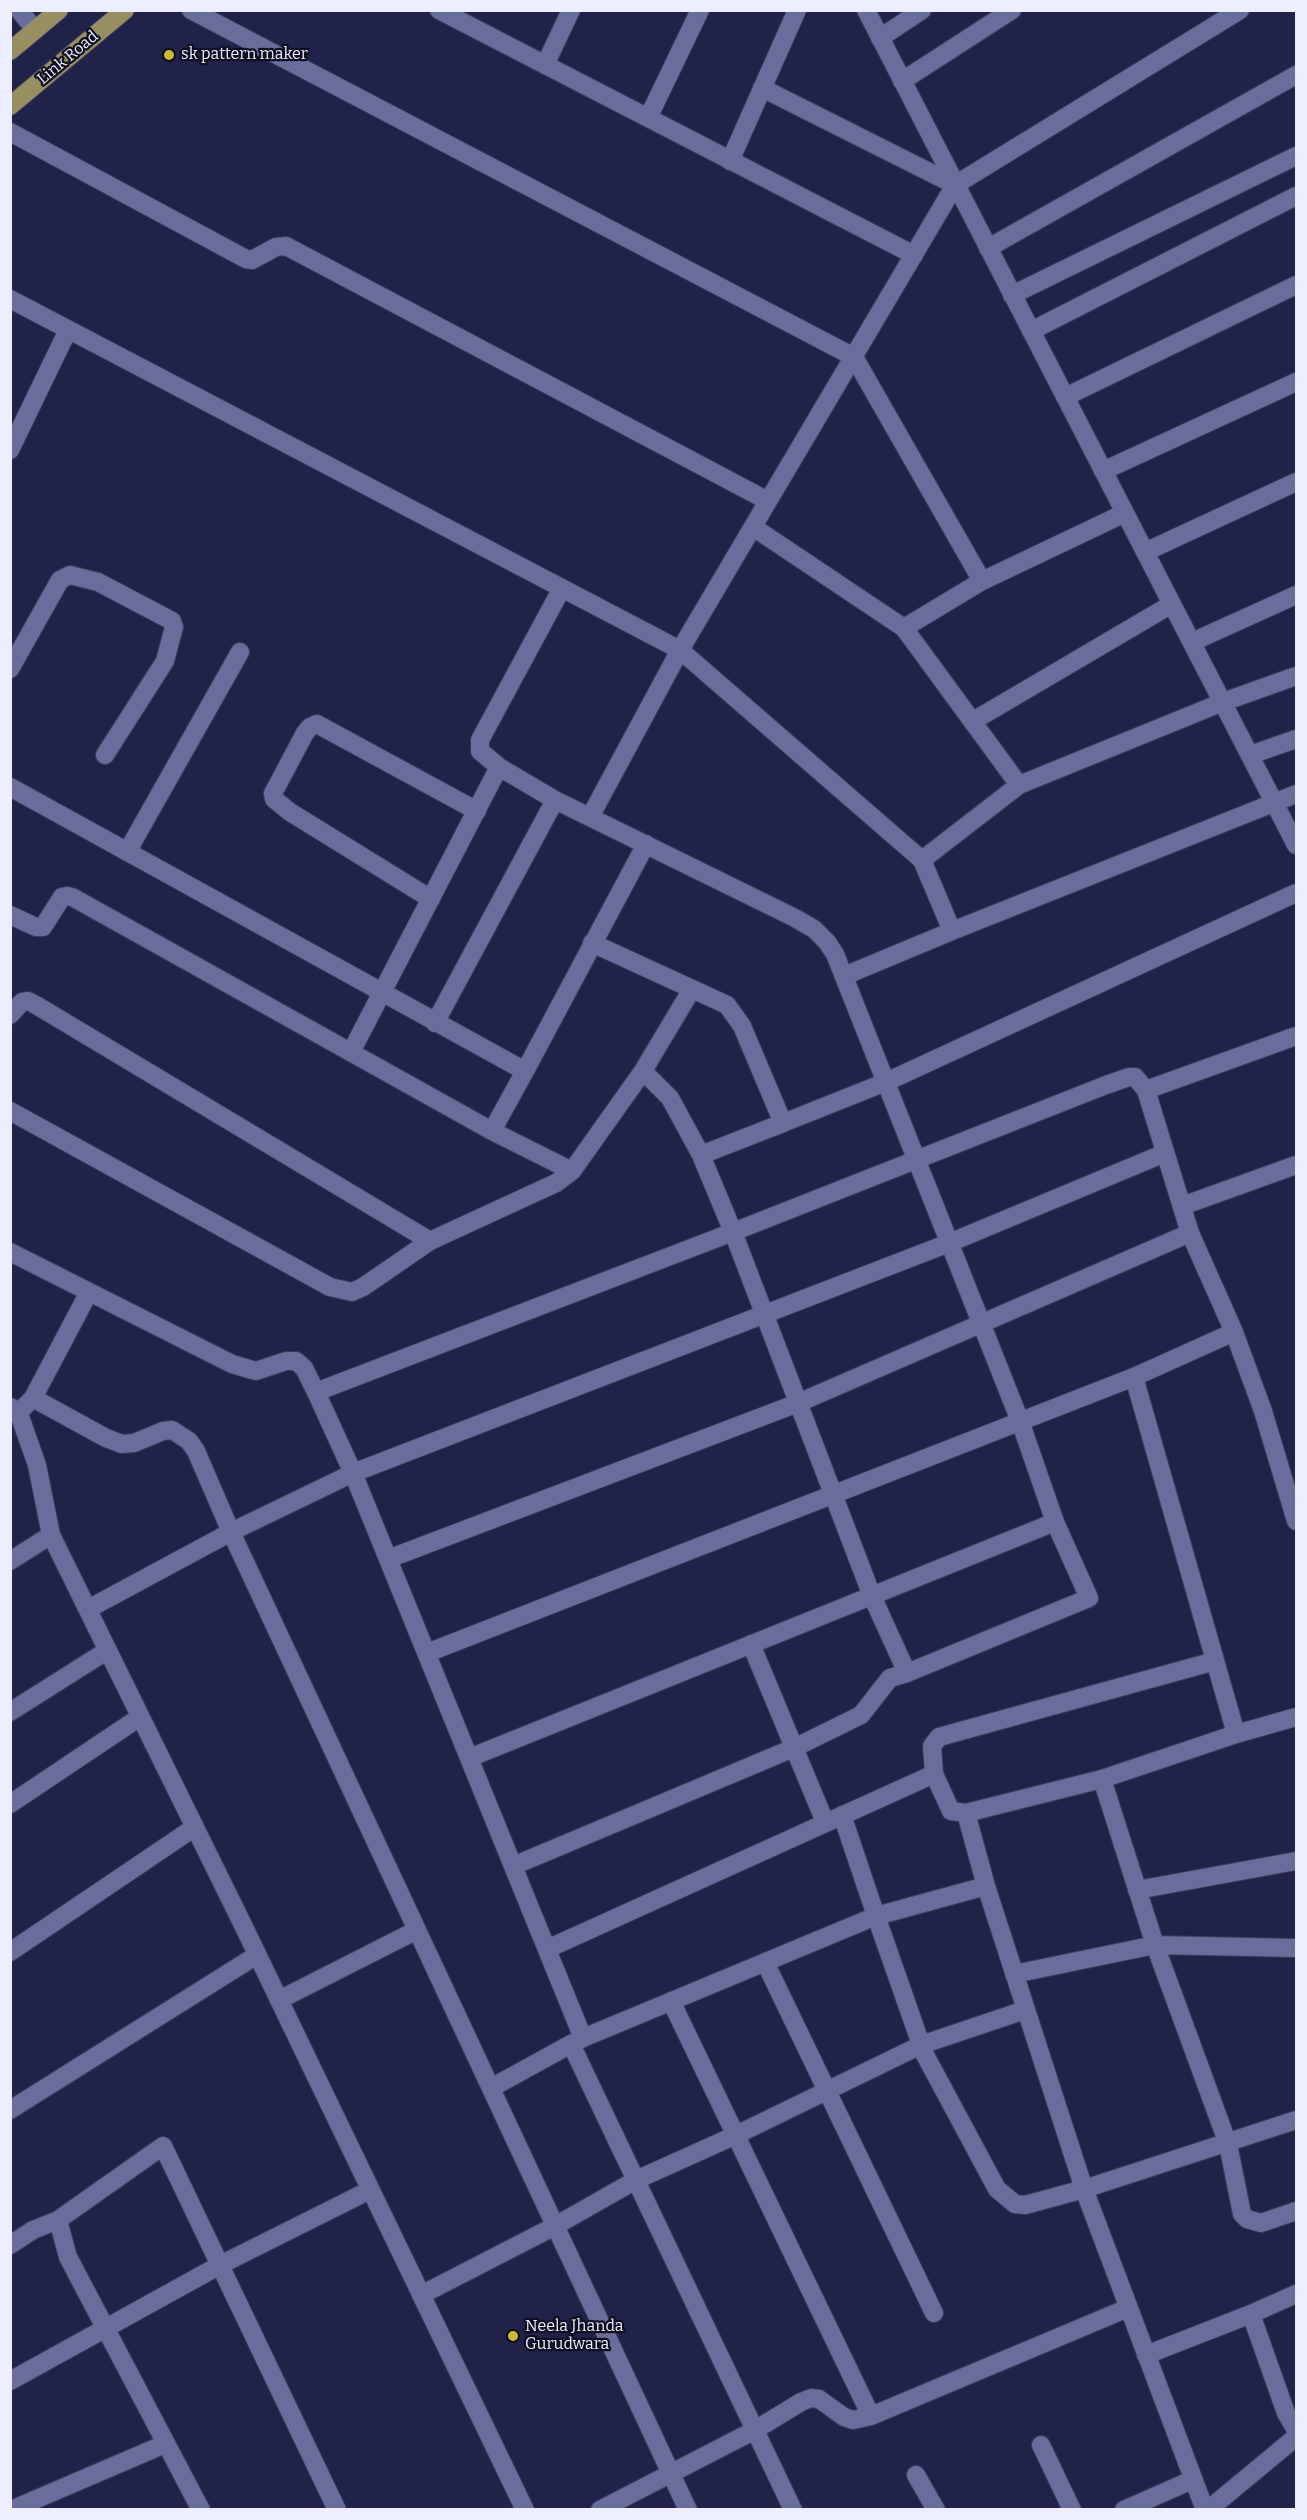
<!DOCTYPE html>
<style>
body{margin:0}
#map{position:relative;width:1307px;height:2520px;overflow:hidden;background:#212249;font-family:Bitter,serif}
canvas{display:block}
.frame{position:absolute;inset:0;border:12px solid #eceefe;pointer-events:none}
</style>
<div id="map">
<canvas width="1307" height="2520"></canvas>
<div class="frame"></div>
</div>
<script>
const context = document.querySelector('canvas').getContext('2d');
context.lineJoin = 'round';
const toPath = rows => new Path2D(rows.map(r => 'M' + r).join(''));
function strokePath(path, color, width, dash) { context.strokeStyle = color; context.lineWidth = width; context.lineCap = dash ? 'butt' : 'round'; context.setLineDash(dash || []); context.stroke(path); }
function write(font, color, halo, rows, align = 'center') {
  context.font = font + ' Bitter,serif'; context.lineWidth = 4.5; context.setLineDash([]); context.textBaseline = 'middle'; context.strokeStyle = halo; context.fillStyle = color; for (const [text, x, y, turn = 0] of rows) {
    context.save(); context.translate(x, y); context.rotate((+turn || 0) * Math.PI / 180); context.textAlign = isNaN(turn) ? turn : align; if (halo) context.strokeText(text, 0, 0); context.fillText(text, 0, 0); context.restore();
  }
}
const minor = toPath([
 [19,10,35,30],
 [191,10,854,357,982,581],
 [439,10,914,255],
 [866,10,1296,845],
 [880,38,922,10],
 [545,65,571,10],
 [902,81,1012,10],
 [762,88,955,185],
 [648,118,700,10],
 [10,132,246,259,252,260,276,247,286,246,768,501],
 [730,161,797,10],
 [988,248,1296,75],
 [1012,295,1296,156],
 [10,299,680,650,922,860,952,931,1296,794],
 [1031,331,1296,196],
 [1065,397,1296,285],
 [10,450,68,330],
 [1103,471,1296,382],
 [753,527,904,628,1019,785],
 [1145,552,1296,482],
 [904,628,982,581,1125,513],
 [1192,642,1296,595],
 [10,669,60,580,70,575,98,582,172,621,174,627,165,661,105,755],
 [973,721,1172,604],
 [1250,755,1296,739],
 [10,787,525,1071,646,844],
 [590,817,680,650,955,185,1240,10],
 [127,852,240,652],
 [922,860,1019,785,1223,702,1296,676],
 [431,899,290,812,274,799,273,793,278,784,305,733,310,727,317,724,477,811],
 [10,915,36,927,43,927,62,897,68,896,74,898,492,1131,572,1171],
 [592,943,727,1005,742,1026,783,1123,886,1082,1296,893],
 [844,976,952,931],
 [692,989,643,1071,670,1098,701,1155,733,1232,872,1596,907,1673],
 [10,1015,22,1002,28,1001,36,1005,430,1241],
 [435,1023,555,800],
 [1296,1036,1146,1090,1135,1077,1129,1077,1106,1085,733,1232,316,1392,353,1473,583,2038,876,1916,924,2053,997,2189,1015,2204,1025,2205,1084,2189,1296,2120],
 [351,1052,499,767,480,751,480,740,562,588],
 [1146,1090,1190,1233,1234,1332,1263,1411,1296,1521],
 [10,1111,330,1287,352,1292,363,1287,430,1241,556,1183,572,1171,643,1071],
 [492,1131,525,1071],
 [701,1155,783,1123],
 [1182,1206,1296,1165],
 [10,1252,232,1364,256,1371,286,1361,296,1361,304,1368,316,1392],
 [1134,1377,1236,1734],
 [33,1398,106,1438,122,1444,134,1443,163,1431,172,1430,189,1441,196,1451,231,1532,688,2510],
 [10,1407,18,1411,37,1465,51,1535,243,1925,525,2510],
 [24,1407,33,1398,89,1292],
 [388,1559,798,1403,1190,1233],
 [10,1561,51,1535],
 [88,1609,231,1532,353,1473,949,1243,1165,1153],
 [751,1644,825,1822],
 [427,1653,1134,1377,1234,1332],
 [10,1712,108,1650],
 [469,1758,1055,1522,1020,1421,835,954,827,942,814,929,795,918,555,800,499,767],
 [934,1774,932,1746,939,1737,1215,1661],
 [1102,1779,1155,1945,1228,2144,1242,2214,1247,2219,1261,2223,1296,2211],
 [10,1804,140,1717],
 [842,1815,876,1916,986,1886],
 [513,1866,796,1747,861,1715,890,1678,907,1673,1089,1598,1055,1522],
 [1137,1890,1296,1861],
 [547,1949,934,1774,951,1811,966,1813],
 [10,1952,195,1827],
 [765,1962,934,2313],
 [1014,1974,1155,1945,1296,1948],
 [279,2000,417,1930],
 [671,2001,871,2416],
 [583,2038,571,2044,793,2510],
 [491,2088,571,2044],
 [10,2110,257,1955],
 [58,2220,68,2257,201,2510],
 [10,2245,33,2230,58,2220,163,2146,337,2510],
 [421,2295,555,2226,636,2180,736,2135,921,2045,1025,2010],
 [1251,2314,1296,2294],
 [1146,2355,1251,2314,1286,2413,1296,2430],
 [10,2381,220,2265,370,2190],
 [1041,2445,1072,2510],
 [916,2475,936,2510],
 [11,2510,165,2444],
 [600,2510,755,2430,801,2402,811,2398,819,2399,844,2417,853,2420,871,2416,1128,2308],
 [1124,2510,1192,2480],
 [1205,2510,1084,2189,986,1886,966,1813,1102,1779,1236,1734,1296,1717],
 [1208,2510,1296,2437]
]);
const major = toPath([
 [10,51,59,10],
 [10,106,125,10]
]);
strokePath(minor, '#3d3b5c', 20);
strokePath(major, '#3d3b5c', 20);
strokePath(minor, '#696d9b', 18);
strokePath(major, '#978e61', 18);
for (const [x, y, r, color] of [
 [169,55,6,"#cdb938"],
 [513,2336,6,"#cdb938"]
]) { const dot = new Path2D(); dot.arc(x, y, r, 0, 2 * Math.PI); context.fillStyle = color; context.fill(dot); strokePath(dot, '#0d0e1f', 2); }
write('16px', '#eceefe', '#0d0e1f', [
 ["sk pattern maker",181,55],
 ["Neela Jhanda",525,2327],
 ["Gurudwara",525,2345]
], 'left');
write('16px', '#eceefe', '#0d0e1f', [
 ["Link Road",68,58,-40]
]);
</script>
